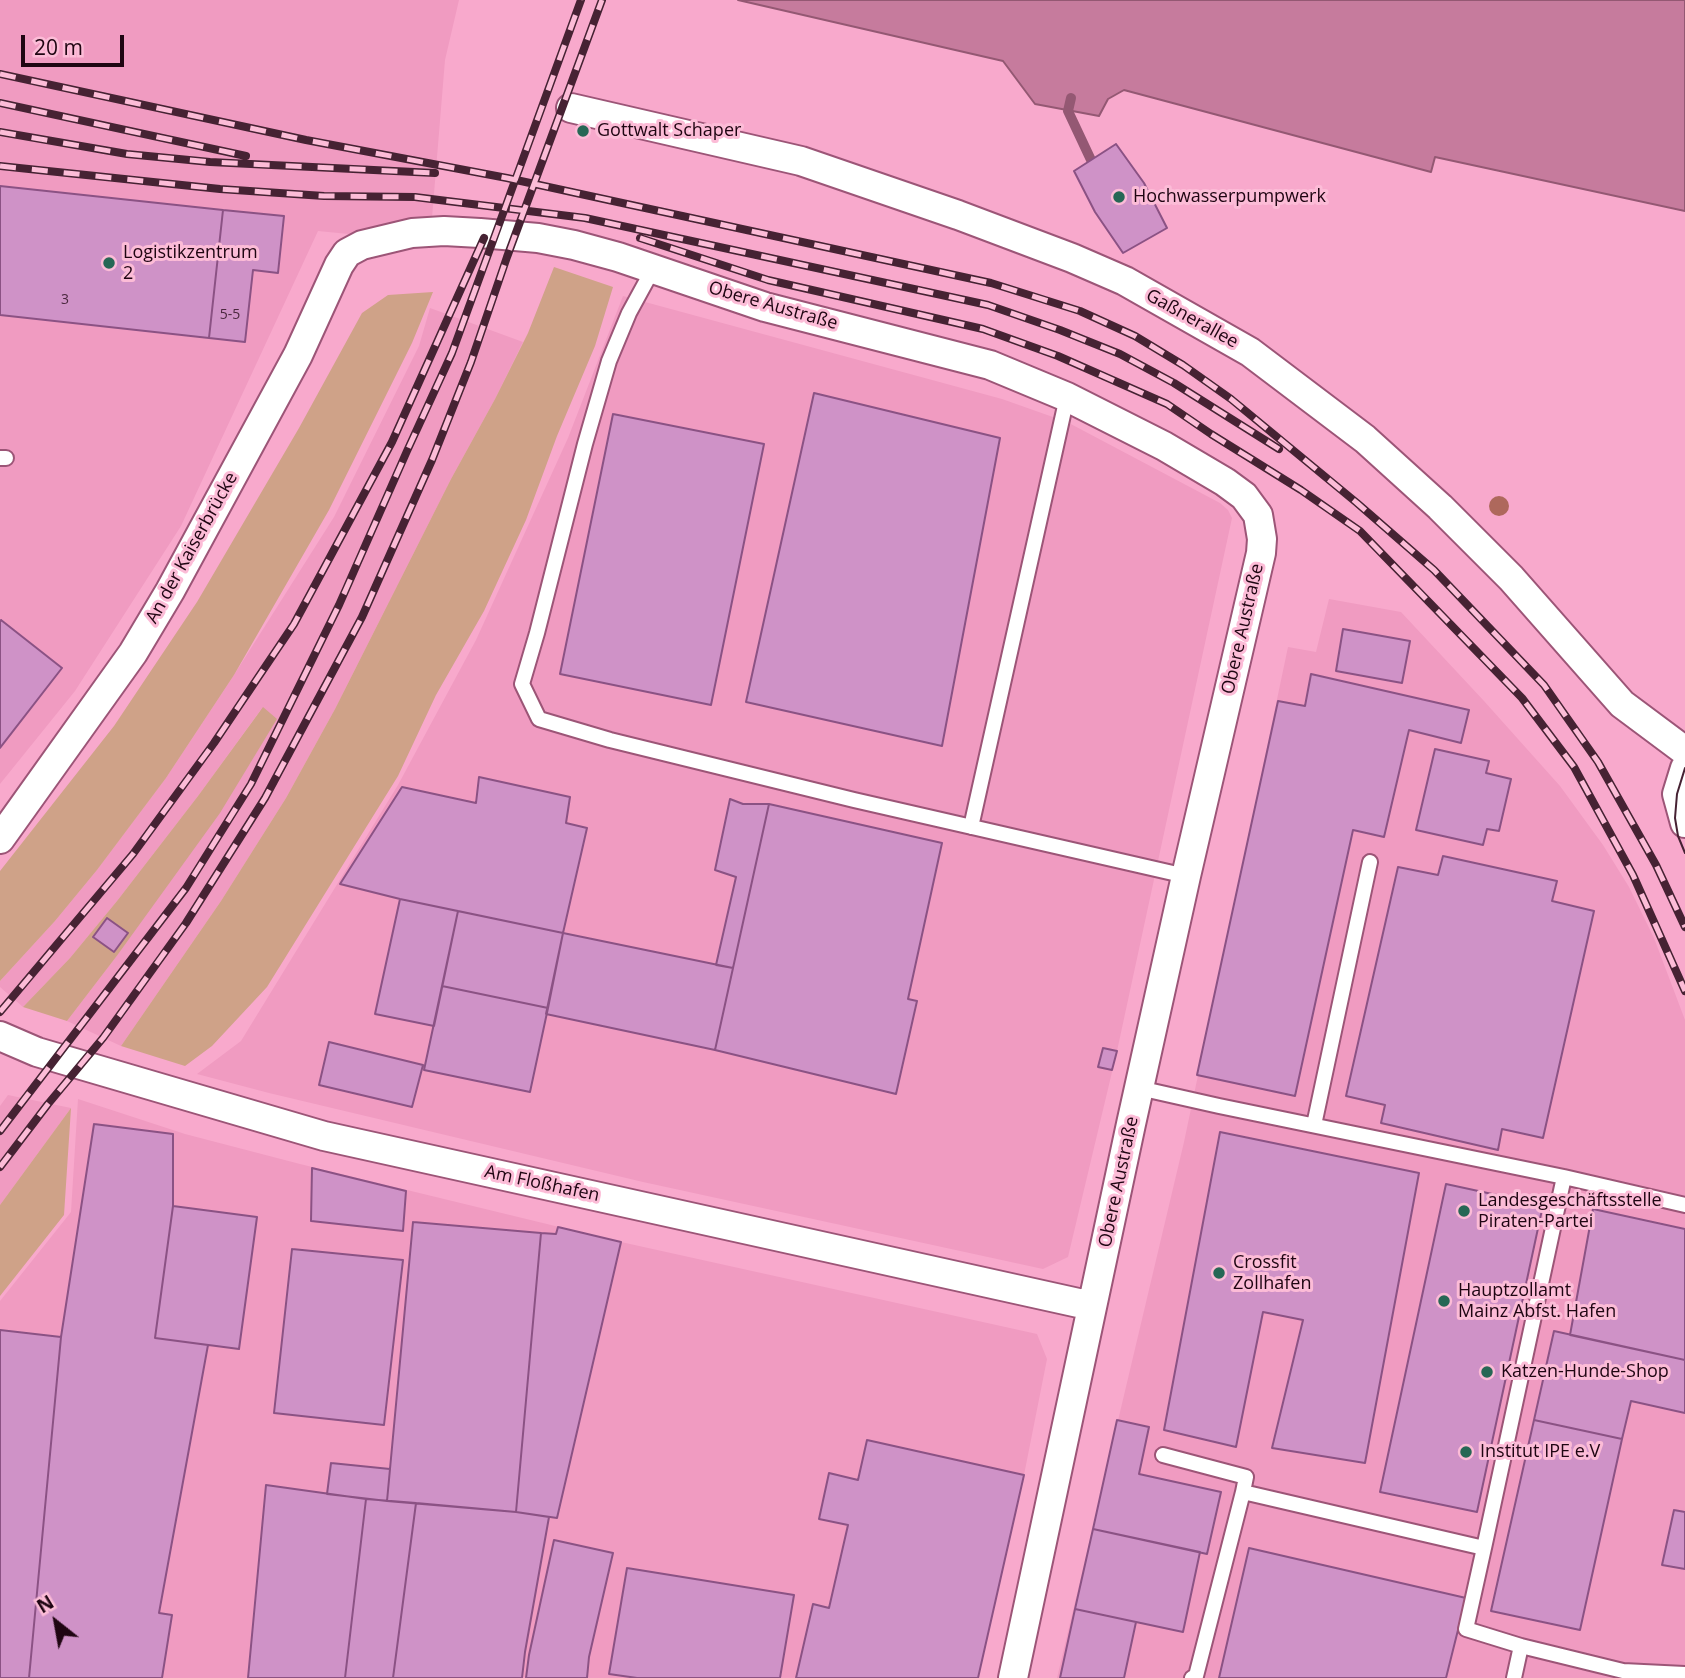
<!DOCTYPE html>
<meta charset="utf-8">
<style>
body{margin:0}
#map{position:relative;width:1685px;height:1678px;overflow:hidden;background:#f8a9cc;font-family:"Open Sans",sans-serif}
canvas{display:block}
.north{position:absolute;left:21px;top:1587px;width:70px;height:70px;-webkit-text-stroke:5px #fcbcd7;paint-order:stroke;rotate:329deg;font-size:19px;font-weight:700;line-height:28px;text-align:center;color:#1f0512}
.north::after{content:'';display:block;margin:auto;width:24px;height:32px;background:#1f0512;clip-path:polygon(50% 0,100% 100%,50% 72%,0 100%)}
.scale{position:absolute;left:21px;top:35px;width:103px;height:32px;box-sizing:border-box;border:4px solid #1f0512;border-top:0;padding-left:9px;font-size:21px;line-height:24px;white-space:nowrap;color:#1f0512;-webkit-text-stroke:5px #fcbcd7;paint-order:stroke}
</style>
<div id="map">
<canvas width="1685" height="1678"></canvas>
<div class="north">N</div>
<div class="scale">20 m</div>
</div>
<script>
const context = document.querySelector('canvas').getContext('2d');
context.lineJoin = 'round';
function fillPath(path, color) { context.fillStyle = color; context.fill(path, 'evenodd'); }
const toPath = rows => new Path2D(rows.map(r => 'M' + r).join(''));
function strokePath(path, color, width, dash) { context.strokeStyle = color; context.lineWidth = width; context.lineCap = dash ? 'butt' : 'round'; context.setLineDash(dash || []); context.stroke(path); }
function write(font, color, halo, rows, align = 'center') {
  context.font = font + ' "Open Sans",sans-serif'; context.lineWidth = 6; context.setLineDash([]); context.textBaseline = 'middle'; context.strokeStyle = halo; context.fillStyle = color; for (const [text, x, y, turn = 0] of rows) {
    context.save(); context.translate(x, y); context.rotate((+turn || 0) * Math.PI / 180); context.textAlign = isNaN(turn) ? turn : align; if (halo) context.strokeText(text, 0, 0); context.fillText(text, 0, 0); context.restore();
  }
}
fillPath(toPath([
 [0,0,459,0,445,60,430,242,318,231,181,526,75,691,0,784],
 [623,296,1002,399,1067,422,1220,503,1228,510,1232,518,1117,1051,1068,1257,1043,1269,643,1182,269,1093,197,1074,241,1041,398,785,476,640,568,438],
 [430,308,523,342,495,399,451,479,335,709,286,798,221,901,121,1046,67,1021,116,957,262,708,198,796,117,901,70,958,23,1007,0,987,0,981,55,921,97,870,166,778,234,675,334,517,419,346],
 [1329,599,1401,612,1484,701,1560,786,1603,845,1629,887,1654,938,1685,1020,1685,1678,1057,1678,1184,1142,1288,647,1316,652],
 [8,1095,71,1108,0,1205,0,1106],
 [78,1099,185,1134,300,1164,621,1242,1037,1334,1047,1359,1024,1475,978,1678,0,1678,0,1301,71,1212]
]), '#f09bc1');
fillPath(toPath([
 [554,267,613,287,595,346,557,436,526,520,484,611,436,695,398,776,267,987,212,1046,185,1066,121,1046,221,901,286,798,335,709,451,479,495,399,528,333],
 [433,292,412,343,329,510,234,675,166,778,97,870,55,921,0,981,0,871,114,726,197,602,299,428,362,313,388,295],
 [263,707,277,719,220,813,116,957,67,1021,23,1007,70,958,117,901,198,796],
 [71,1108,64,1215,0,1296,0,1205]
]), '#cfa288');
const water = toPath([
 [738,0,1685,0,1685,211,1435,157,1431,172,1124,90,1108,99,1099,116,1035,104,1003,61,738,0]
]);
fillPath(water, '#c67b9d');
strokePath(water, '#945873', 2);
strokePath(toPath([
 [1071,98,1068,111,1091,160]
]), '#945873', 10);
const building = toPath([
 [1116,144,1144,183,1167,228,1123,253,1095,212,1074,171,1116,144],
 [0,186,223,210,209,338,0,315,0,186],
 [223,210,284,216,278,273,253,270,245,342,209,338,223,210],
 [814,393,1000,438,942,746,746,702,814,393],
 [613,414,764,444,711,705,560,674,613,414],
 [1,620,62,668,0,748,0,622,1,620],
 [1343,629,1410,641,1402,683,1336,671,1343,629],
 [1311,674,1469,710,1461,743,1409,730,1384,837,1353,830,1295,1096,1197,1075,1278,701,1305,706,1311,674],
 [1435,749,1489,761,1486,773,1511,779,1499,831,1487,829,1483,845,1416,830,1435,749],
 [479,777,570,797,566,823,587,828,563,933,400,899,340,884,402,787,476,803,479,777],
 [730,799,743,804,769,804,733,968,716,965,736,877,715,870,730,799],
 [769,804,942,843,908,999,917,1001,896,1094,715,1050,769,804],
 [1443,856,1557,881,1552,901,1594,911,1543,1138,1502,1129,1498,1150,1381,1123,1385,1105,1346,1096,1398,867,1438,875,1443,856],
 [400,899,458,911,434,1026,375,1014,400,899],
 [458,911,563,933,548,1008,442,986,458,911],
 [107,918,128,933,114,952,93,937,107,918],
 [563,933,733,968,715,1050,546,1014,563,933],
 [442,986,548,1008,530,1092,424,1070,442,986],
 [329,1042,423,1065,412,1107,319,1085,329,1042],
 [1103,1048,1117,1051,1112,1070,1098,1067,1103,1048],
 [94,1124,173,1134,173,1206,155,1338,208,1345,159,1613,172,1615,162,1678,29,1678,61,1337,94,1124],
 [1220,1132,1419,1173,1365,1463,1272,1448,1303,1320,1263,1312,1236,1447,1164,1430,1220,1132],
 [312,1168,406,1191,403,1231,311,1221,312,1168],
 [1446,1184,1543,1205,1477,1512,1380,1492,1446,1184],
 [173,1206,257,1217,239,1349,155,1338,173,1206],
 [1593,1209,1685,1229,1685,1360,1570,1335,1593,1209],
 [413,1222,541,1233,516,1512,387,1501,413,1222],
 [558,1227,621,1242,557,1518,516,1512,541,1233,556,1234,558,1227],
 [292,1249,403,1260,384,1425,274,1413,292,1249],
 [0,1330,61,1337,29,1678,0,1678,0,1330],
 [1554,1331,1685,1360,1685,1413,1631,1401,1622,1439,1534,1420,1554,1331],
 [1117,1420,1149,1427,1139,1474,1221,1492,1207,1554,1093,1529,1117,1420],
 [1534,1420,1622,1439,1580,1630,1491,1611,1534,1420],
 [867,1440,1024,1475,978,1678,796,1678,813,1604,829,1608,848,1525,819,1519,829,1473,858,1480,867,1440],
 [331,1463,390,1469,387,1501,327,1494,331,1463],
 [266,1485,366,1499,345,1678,248,1678,266,1485],
 [366,1499,416,1503,393,1678,345,1678,366,1499],
 [416,1503,516,1512,549,1517,525,1652,522,1678,393,1678,416,1503],
 [1674,1510,1685,1512,1685,1569,1662,1565,1674,1510],
 [1093,1529,1200,1552,1183,1632,1075,1609,1093,1529],
 [554,1540,613,1553,589,1657,587,1678,526,1678,529,1655,554,1540],
 [1249,1548,1466,1598,1446,1678,1219,1678,1249,1548],
 [627,1568,794,1595,780,1678,637,1678,609,1674,627,1568],
 [1075,1609,1136,1622,1124,1678,1060,1678,1075,1609]
]);
fillPath(building, '#cf92c7');
strokePath(building, '#8b5284', 2);
const lane = toPath([
 [653,269,629,313,609,361,585,444,537,633,522,684,539,719,610,740,854,800,1186,876],
 [0,458,6,458],
 [971,827,1067,397],
 [1139,1088,1219,1106,1564,1177,1484,1548,1243,1492,1196,1676,1192,1678],
 [1314,1125,1370,862],
 [1564,1177,1685,1205],
 [1163,1455,1246,1477,1243,1492],
 [1484,1548,1466,1629,1521,1646,1514,1678],
 [1521,1646,1623,1671,1685,1674]
]);
const street = toPath([
 [571,108,801,161,958,215,1072,258,1125,281,1250,352,1365,439,1440,507,1511,578,1622,704,1685,751],
 [1685,768,1677,794,1685,823],
 [0,839,133,653,170,591,298,355,339,265,347,253,362,245,412,233,444,231,480,233,538,238,574,245,618,257,765,307,990,365,1067,397,1164,446,1225,482,1244,496,1258,515,1262,539,1261,553,1186,876,1131,1124,1013,1678],
 [0,1036,37,1052,324,1136,1092,1306]
]);
strokePath(lane, '#9c5577', 18);
strokePath(street, '#9c5577', 32);
strokePath(lane, '#fff', 14);
strokePath(street, '#fff', 28);
strokePath(toPath([
 [1685,768,1677,794,1675,818,1678,836,1685,853]
]), '#462233', 2);
const rail = toPath([
 [0,74,306,140,507,178,991,283,1080,311,1135,336,1183,365,1231,399,1357,503,1434,570,1544,685,1598,762,1656,865,1685,927],
 [0,103,246,156],
 [0,132,127,154,210,162,435,173],
 [0,166,220,189,324,196,415,197,585,218,988,305,1060,330,1120,354,1174,383,1279,449],
 [640,238,768,280,983,329,1058,356,1167,404,1211,434,1301,490,1360,531,1522,698,1574,767,1633,875,1685,991],
 [0,1012,133,854,214,743,294,624,392,442,484,238],
 [0,1131,186,888,251,784,339,605,407,451,452,353,581,0],
 [0,1167,48,1104,103,1038,186,923,265,798,362,617,432,460,471,362,507,257,602,0]
]);
strokePath(rail, '#462233', 8);
strokePath(rail, '#fcbcd7', 5, [16]);
context.fillStyle = '#ae685c';
for (const [x, y] of [
 [1499,506]
]) { context.beginPath(); context.arc(x, y, 10, 0, 2 * Math.PI); context.fill(); }
for (const [x, y, r, color] of [
 [583,131,7,"#276755"],
 [1119,197,7,"#276755"],
 [109,263,7,"#276755"],
 [1464,1211,7,"#276755"],
 [1219,1273,7,"#276755"],
 [1444,1301,7,"#276755"],
 [1487,1372,7,"#276755"],
 [1466,1452,7,"#276755"]
]) { const dot = new Path2D(); dot.arc(x, y, r, 0, 2 * Math.PI); context.fillStyle = color; context.fill(dot); strokePath(dot, '#fcbcd7', 2.5); }
write('14px', '#4b283f', null, [
 ["3",65,300],
 ["5-5",230,315]
]);
write('18px', '#1f0512', '#fcbcd7', [
 ["Gottwalt Schaper",597,131],
 ["Hochwasserpumpwerk",1133,197],
 ["Logistikzentrum",123,253],
 ["2",123,274],
 ["Landesgeschäftsstelle",1478,1201],
 ["Piraten-Partei",1478,1222],
 ["Crossfit",1233,1263],
 ["Zollhafen",1233,1284],
 ["Hauptzollamt",1458,1291],
 ["Mainz Abfst. Hafen",1458,1312],
 ["Katzen-Hunde-Shop",1501,1372],
 ["Institut IPE e.V",1480,1452]
], 'left');
write('18px', '#1f0512', '#fcbcd7', [
 ["Obere Austraße",773,306,16],
 ["Gaßnerallee",1192,319,29],
 ["An der Kaiserbrücke",192,548,-61],
 ["Obere Austraße",1243,629,-77],
 ["Obere Austraße",1119,1182,-78],
 ["Am Floßhafen",542,1184,12]
]);
</script>
